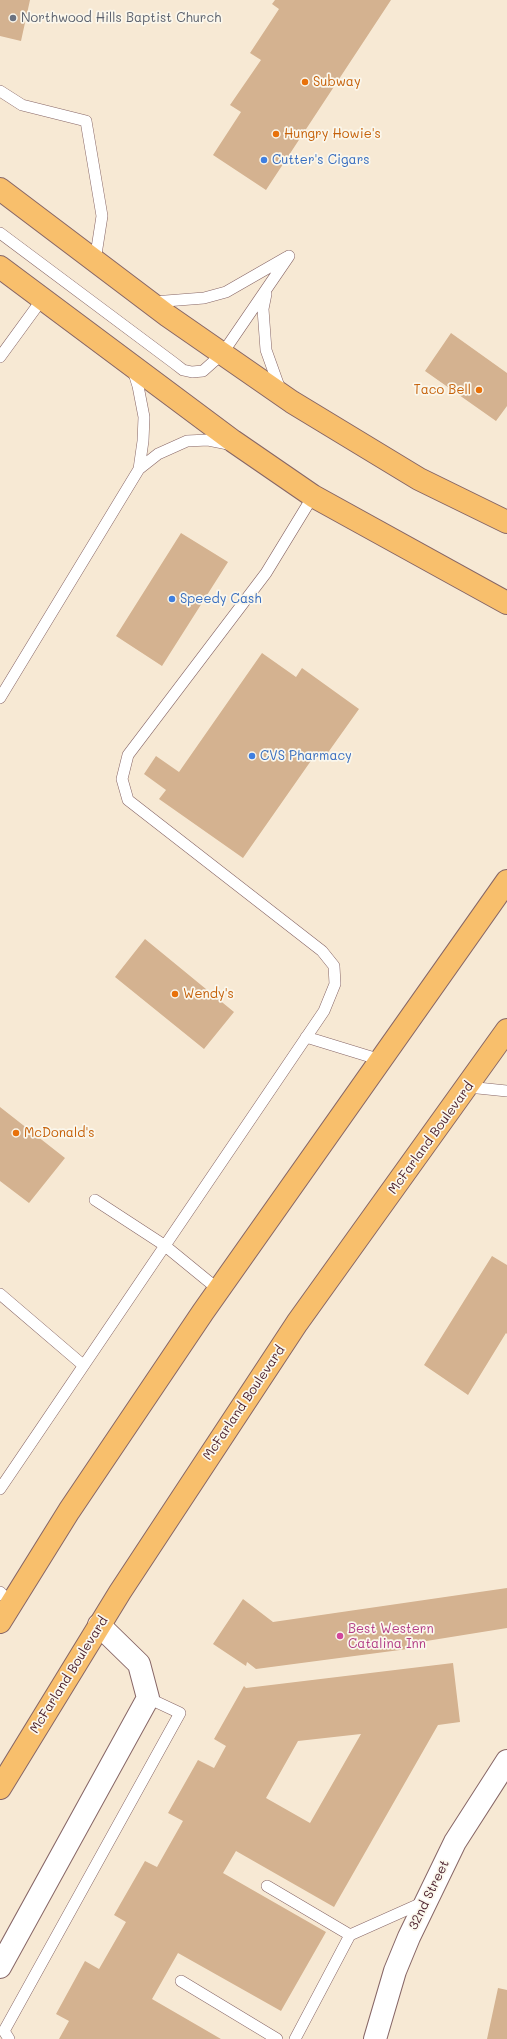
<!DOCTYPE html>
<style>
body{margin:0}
canvas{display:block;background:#f7e9d4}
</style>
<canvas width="507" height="2039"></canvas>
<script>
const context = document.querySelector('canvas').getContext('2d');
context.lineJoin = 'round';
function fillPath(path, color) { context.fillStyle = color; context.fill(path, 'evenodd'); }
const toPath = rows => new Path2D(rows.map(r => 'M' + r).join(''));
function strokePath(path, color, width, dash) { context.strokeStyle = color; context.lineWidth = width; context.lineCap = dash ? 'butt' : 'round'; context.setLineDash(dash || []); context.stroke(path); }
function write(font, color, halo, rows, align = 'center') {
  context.font = font + ' Mali,sans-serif'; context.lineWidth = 3.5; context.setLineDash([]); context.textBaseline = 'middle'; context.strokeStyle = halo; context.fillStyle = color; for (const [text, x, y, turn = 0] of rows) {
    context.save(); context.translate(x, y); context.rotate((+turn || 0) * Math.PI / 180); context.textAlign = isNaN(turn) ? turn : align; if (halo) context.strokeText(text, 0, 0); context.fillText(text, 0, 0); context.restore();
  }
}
fillPath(toPath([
 [0,0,30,0,21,41,0,36],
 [275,0,391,0,266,190,213,155,241,112,230,105,261,60,250,53,279,9,272,4],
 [451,333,507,373,507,406,496,421,425,371],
 [181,533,228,562,162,666,116,636],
 [262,653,296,677,302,668,359,709,322,761,315,755,243,858,159,799,166,790,144,774,156,756,179,772],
 [145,939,234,1012,204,1049,115,977],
 [0,1107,65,1158,29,1203,0,1181],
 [492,1256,507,1265,507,1334,506,1333,468,1395,424,1365],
 [507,1588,507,1628,414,1643,415,1648,256,1669,247,1662,246,1666,213,1644,243,1599,273,1622],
 [453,1663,460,1722,438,1725,334,1907,236,1851,223,1873,326,1932,281,2011,178,1953,152,1999,221,2039,59,2039,69,2021,56,2014,85,1961,99,1969,126,1922,114,1915,145,1861,157,1867,183,1821,168,1813,198,1760,214,1768,226,1746,214,1739,244,1686,246,1688],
 [361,1734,310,1823,266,1798,298,1741],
 [498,1988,507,1990,507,2039,487,2039]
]), '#d4b290');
const lane = toPath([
 [0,91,22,105,86,121,102,216,95,261],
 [0,233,174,363,183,370,192,372,203,371,222,354,289,256],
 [266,294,263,309,266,350,281,392],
 [153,302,204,298,226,292,287,257],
 [0,357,43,298],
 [133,370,138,386,144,417,143,441,139,469],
 [0,698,139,469,158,454,187,441,208,440,228,444],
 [306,1037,381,1060],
 [468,1087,507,1091],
 [95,1200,164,1245,219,1290],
 [0,1294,83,1365],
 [0,1489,324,1011,335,984,334,966,322,951,128,800,122,779,128,755,266,573,313,496],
 [0,1592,12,1604],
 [267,1886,350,1935,295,2039],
 [350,1935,424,1902],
 [181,1981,277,2039],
 [9,2039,4,2031,180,1713,148,1698]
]);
const street = toPath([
 [0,1967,148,1698,139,1664,99,1625],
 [375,2039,395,1971,409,1937,455,1842,507,1761]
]);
const primary = toPath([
 [0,189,168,316,292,402,419,479,507,522],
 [0,267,233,441,313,496,507,603]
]);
const highway = toPath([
 [0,1622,69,1511,203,1312,507,881],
 [0,1788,120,1592,297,1323,507,1030]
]);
strokePath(lane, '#876666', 12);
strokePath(street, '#876666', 24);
strokePath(primary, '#876666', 24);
strokePath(highway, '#876666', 24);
strokePath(lane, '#fff', 11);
strokePath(street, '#fff', 22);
strokePath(primary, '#f8bf6c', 22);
strokePath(highway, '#f8bf6c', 22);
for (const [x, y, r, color] of [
 [13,18,4,"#6b7280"],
 [305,82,4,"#e8710a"],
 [276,134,4,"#e8710a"],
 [264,160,4,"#3f7fe0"],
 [479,390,4,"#e8710a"],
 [172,599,4,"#3f7fe0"],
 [252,756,4,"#3f7fe0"],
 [175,994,4,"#e8710a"],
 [16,1133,4,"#e8710a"],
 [340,1636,4,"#d1479c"]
]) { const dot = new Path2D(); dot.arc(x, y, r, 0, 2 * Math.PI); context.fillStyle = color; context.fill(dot); strokePath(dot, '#fbf7ec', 1.5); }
write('13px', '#5b616d', '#fbf7ec', [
 ["Northwood Hills Baptist Church",21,18]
], 'left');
write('13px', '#c56008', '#fbf7ec', [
 ["Subway",313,82],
 ["Hungry Howie's",284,134],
 ["Taco Bell",471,390,"right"],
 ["Wendy's",183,994],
 ["McDonald's",24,1133]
], 'left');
write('13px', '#366cbe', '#fbf7ec', [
 ["Cutter's Cigars",272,160],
 ["Speedy Cash",180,599],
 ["CVS Pharmacy",260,756]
], 'left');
write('13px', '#4a1f2b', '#fbf7ec', [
 ["McFarland Boulevard",431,1138,-54],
 ["McFarland Boulevard",244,1403,-56],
 ["McFarland Boulevard",69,1675,-58],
 ["32nd Street",429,1895,-64]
]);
write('13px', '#b23c85', '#fbf7ec', [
 ["Best Western",348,1629],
 ["Catalina Inn",348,1644]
], 'left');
</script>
